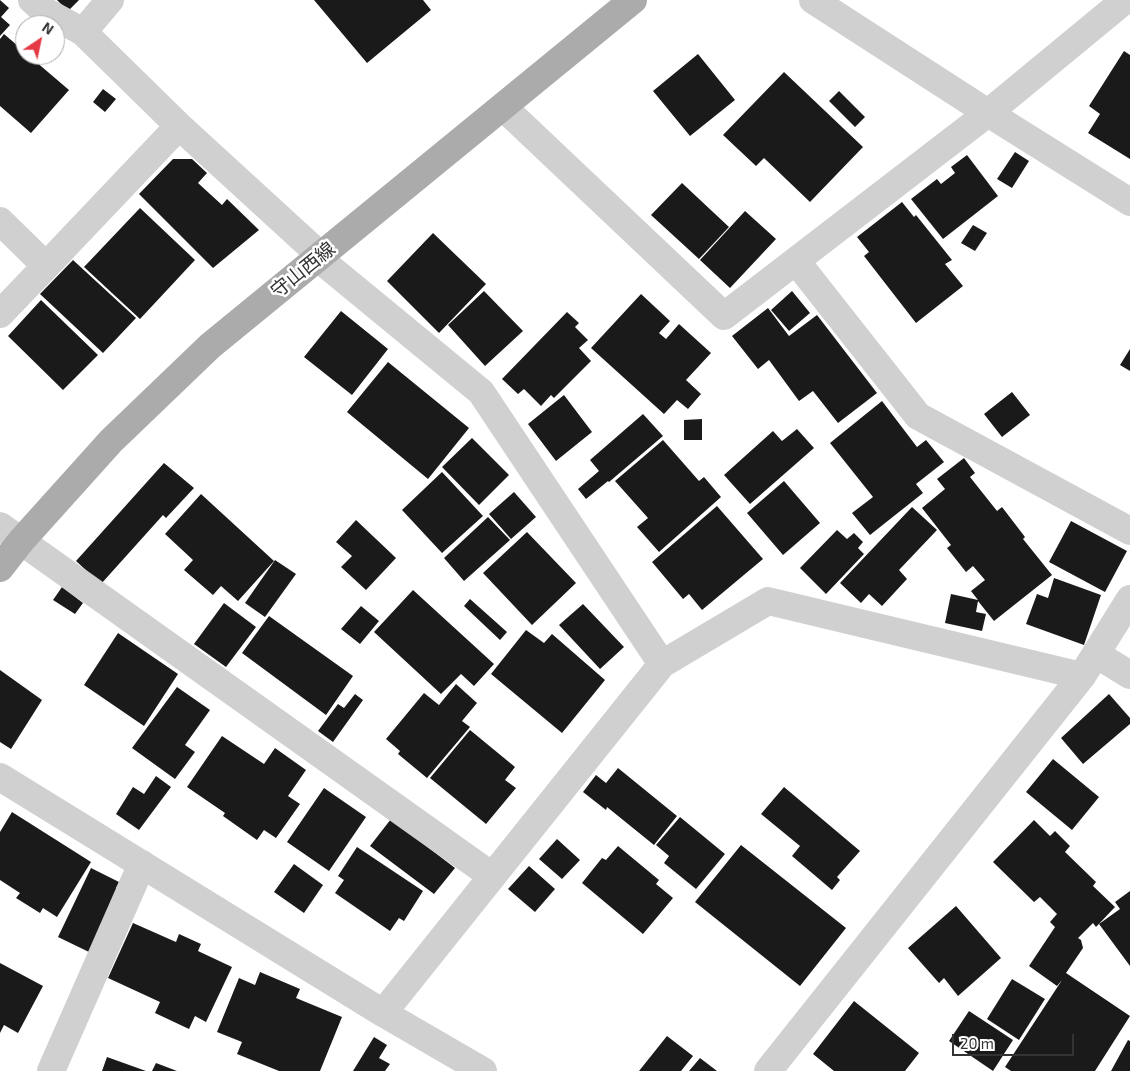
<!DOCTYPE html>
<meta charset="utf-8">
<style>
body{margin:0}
#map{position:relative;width:1130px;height:1071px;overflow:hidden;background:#fff;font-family:"Exo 2",sans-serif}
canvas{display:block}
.north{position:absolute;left:15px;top:15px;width:50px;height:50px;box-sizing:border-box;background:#fff;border:1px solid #adadad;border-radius:50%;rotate:34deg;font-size:14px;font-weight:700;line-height:20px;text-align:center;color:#333}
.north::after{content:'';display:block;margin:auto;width:18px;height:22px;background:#e63946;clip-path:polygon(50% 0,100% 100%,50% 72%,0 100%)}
.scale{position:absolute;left:952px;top:1034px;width:122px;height:22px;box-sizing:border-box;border:2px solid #333;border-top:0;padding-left:6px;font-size:15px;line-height:18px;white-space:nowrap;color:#333;-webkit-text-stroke:4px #fff;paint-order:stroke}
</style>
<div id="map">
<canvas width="1130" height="1071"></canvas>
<div class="north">N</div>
<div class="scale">20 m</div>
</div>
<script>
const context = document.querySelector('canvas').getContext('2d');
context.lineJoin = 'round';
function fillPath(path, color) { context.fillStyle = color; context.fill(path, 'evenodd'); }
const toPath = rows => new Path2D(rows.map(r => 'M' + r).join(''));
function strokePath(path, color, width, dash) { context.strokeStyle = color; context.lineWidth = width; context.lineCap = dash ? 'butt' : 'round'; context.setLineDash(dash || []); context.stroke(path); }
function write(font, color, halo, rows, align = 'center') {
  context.font = font + ' "Exo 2","Noto Sans JP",sans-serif'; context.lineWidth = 5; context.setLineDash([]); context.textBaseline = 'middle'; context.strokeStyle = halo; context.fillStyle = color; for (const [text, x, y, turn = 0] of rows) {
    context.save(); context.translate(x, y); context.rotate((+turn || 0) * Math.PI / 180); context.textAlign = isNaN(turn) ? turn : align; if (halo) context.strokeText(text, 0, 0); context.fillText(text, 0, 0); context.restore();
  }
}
fillPath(toPath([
 [0,0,9,8,1,17,10,25,0,36],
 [57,0,79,0,68,11],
 [314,0,423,0,431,10,367,63],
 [4,34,25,52,25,55,28,55,69,90,31,133,0,106,0,39],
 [1124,51,1130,55,1130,159,1088,133,1100,114,1089,106],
 [698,54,735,100,690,136,653,91],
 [784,72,863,147,810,202,764,158,756,166,723,135],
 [103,89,116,99,105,112,93,102],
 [839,91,865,117,855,127,829,101],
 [1015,152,1029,161,1012,188,997,179],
 [967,155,998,196,943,239,911,199,937,179,941,184,955,173,951,167],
 [173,159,192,159,207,173,198,183,222,205,227,199,259,230,213,268,139,194],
 [682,183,729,227,699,259,651,215],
 [902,202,914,217,916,215,952,260,945,264,963,286,916,323,864,256,869,252,857,237],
 [140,208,195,260,140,319,84,267],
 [745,211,776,239,730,288,700,260],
 [973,225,987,233,975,251,961,243],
 [433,233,486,284,439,333,387,281],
 [73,260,136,318,103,353,40,294],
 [484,291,523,331,485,366,448,325],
 [792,291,810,313,789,331,771,310],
 [641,294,670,321,659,333,666,339,679,324,711,353,686,380,701,394,688,409,677,400,664,414,591,348],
 [41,300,98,355,63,390,8,336],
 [768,308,789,336,817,315,877,393,838,423,813,391,799,401,769,360,758,369,732,336],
 [341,311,388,349,352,395,304,357],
 [567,312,579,323,575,327,588,340,579,348,591,361,554,398,551,395,541,406,524,389,518,394,502,379],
 [1130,349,1130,371,1120,365],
 [388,362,469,428,428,479,347,412],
 [1012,392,1030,415,1002,437,984,414],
 [564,395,592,432,556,461,528,424],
 [882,401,917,447,926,440,944,462,916,484,923,493,870,535,852,513,873,497,830,443],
 [643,414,663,436,609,482,608,481,586,499,578,489,599,471,590,460],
 [702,419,702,440,684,440,684,420],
 [797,429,814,448,750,504,724,475,773,431,782,441],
 [472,438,509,475,479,505,442,467],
 [663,440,699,481,704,477,721,497,659,552,637,527,648,518,615,481],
 [964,458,975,473,970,477,997,511,1002,507,1025,537,1023,539,1052,575,994,621,978,601,976,612,986,614,982,631,945,623,951,594,978,600,971,591,985,580,973,566,966,572,947,548,951,545,922,508,945,489,937,479],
 [164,463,194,488,166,518,163,515,101,584,76,561],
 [442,472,483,516,442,553,402,510],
 [784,481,820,523,783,555,747,513],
 [514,492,536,517,511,539,489,514],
 [201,494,274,561,238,601,221,586,213,595,184,570,193,560,165,534],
 [717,506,763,559,702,610,689,594,683,599,652,562],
 [912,507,937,530,899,570,907,579,882,606,869,594,861,603,840,583],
 [488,517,510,540,464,581,444,558],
 [356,520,396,558,366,590,341,567,352,556,336,542],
 [1071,521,1127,551,1105,592,1049,562],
 [837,530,847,539,854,533,863,542,858,548,864,554,826,594,800,568],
 [527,532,576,583,532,625,483,573],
 [275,560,296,574,265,617,245,603],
 [1054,578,1101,595,1084,645,1026,624,1037,594,1048,598],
 [62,587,83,603,75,614,53,600],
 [413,590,494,664,474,686,461,674,441,694,374,632],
 [470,599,507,632,500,640,464,606],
 [224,603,256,627,226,667,194,644],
 [583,604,624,647,600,669,559,625],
 [361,606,379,621,360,644,341,629],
 [269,616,353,676,326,715,242,653],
 [526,630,544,643,552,634,605,680,562,733,491,674],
 [118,633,178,674,144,726,84,685],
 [0,670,42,700,11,749,0,742],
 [456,684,477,703,462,721,470,727,427,778,398,754,400,751,386,739,424,693,439,705],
 [177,687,210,710,185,745,195,752,175,779,132,748],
 [355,694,363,700,333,742,318,731,338,704,344,708],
 [1109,694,1130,718,1130,724,1083,764,1061,738],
 [470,730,515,767,505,780,516,788,486,824,430,778],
 [222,736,264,764,275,748,306,770,288,796,300,804,276,838,264,830,257,840,223,816,225,813,187,787],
 [1053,759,1099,797,1072,830,1026,792],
 [618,768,677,816,654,845,607,807,606,810,583,792,596,775,606,783],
 [156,776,171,787,139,830,116,814,133,787,144,794],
 [784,787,860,851,837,877,840,880,832,890,792,856,800,846,761,814],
 [324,788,366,817,329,871,287,842],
 [12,812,91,862,57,917,43,908,40,913,16,898,20,893,0,880,0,832],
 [680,817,725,854,696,889,664,863,669,856,656,845],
 [391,819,455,868,434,894,370,846],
 [1034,820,1050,836,1055,831,1070,846,1065,852,1096,882,1093,886,1115,907,1096,927,1093,923,1078,938,1081,940,1083,948,1066,973,1130,1016,1095,1071,1011,1071,1005,1067,1062,980,1057,986,1029,966,1055,927,1050,922,1057,914,1040,897,1034,902,993,862],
 [557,839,580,860,562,879,539,859],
 [741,845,846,928,800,986,695,902],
 [618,846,659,880,656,884,673,898,643,934,582,883,602,858,606,860],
 [357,847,423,891,404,921,399,918,390,931,335,893,344,880,338,876],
 [294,864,323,885,304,913,274,892],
 [529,866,555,889,535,912,508,889],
 [91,868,119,882,116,888,119,890,89,952,58,937],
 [1130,891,1130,966,1099,924,1120,909,1115,902],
 [956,906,1001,958,958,996,944,978,939,983,908,948],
 [133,923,176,942,179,934,201,944,198,951,232,967,206,1022,195,1016,189,1029,155,1013,160,1002,108,978],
 [0,963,43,986,18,1033,4,1025,0,1033],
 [260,972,300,989,296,998,342,1017,320,1071,279,1071,237,1054,242,1042,217,1032,239,978,255,985],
 [1012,979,1045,999,1019,1040,987,1019],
 [854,1001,919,1053,905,1071,834,1071,813,1054],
 [969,1011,1013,1040,993,1071,949,1041],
 [667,1036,693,1056,681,1071,639,1071],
 [374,1037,387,1045,379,1058,390,1064,385,1071,353,1071],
 [1128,1040,1130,1041,1130,1071,1111,1071],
 [107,1057,146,1071,102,1071],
 [700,1058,717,1071,689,1071],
 [156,1063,177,1071,152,1071]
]), '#1a1a1a');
strokePath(toPath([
 [32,0,43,10,83,32,179,126,321,256],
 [813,0,988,113,1130,202],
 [83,32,110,0],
 [503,107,724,316,988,113,1125,0],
 [0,221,46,266,0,314],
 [318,258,481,392,662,664],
 [796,261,918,416,1130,531],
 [46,266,179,126],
 [0,526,492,876],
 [1096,654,1130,675],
 [0,777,383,1013,483,1071],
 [383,1013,662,664,768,601,1082,676],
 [51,1071,142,864],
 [768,1071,1082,676,1130,599]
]), '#d0d0d0', 28);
strokePath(toPath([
 [0,568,21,541,111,441,210,346,633,0]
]), '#ababab', 28);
write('19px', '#333', '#fff', [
 ["守山西線",303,270,-39]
]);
</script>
